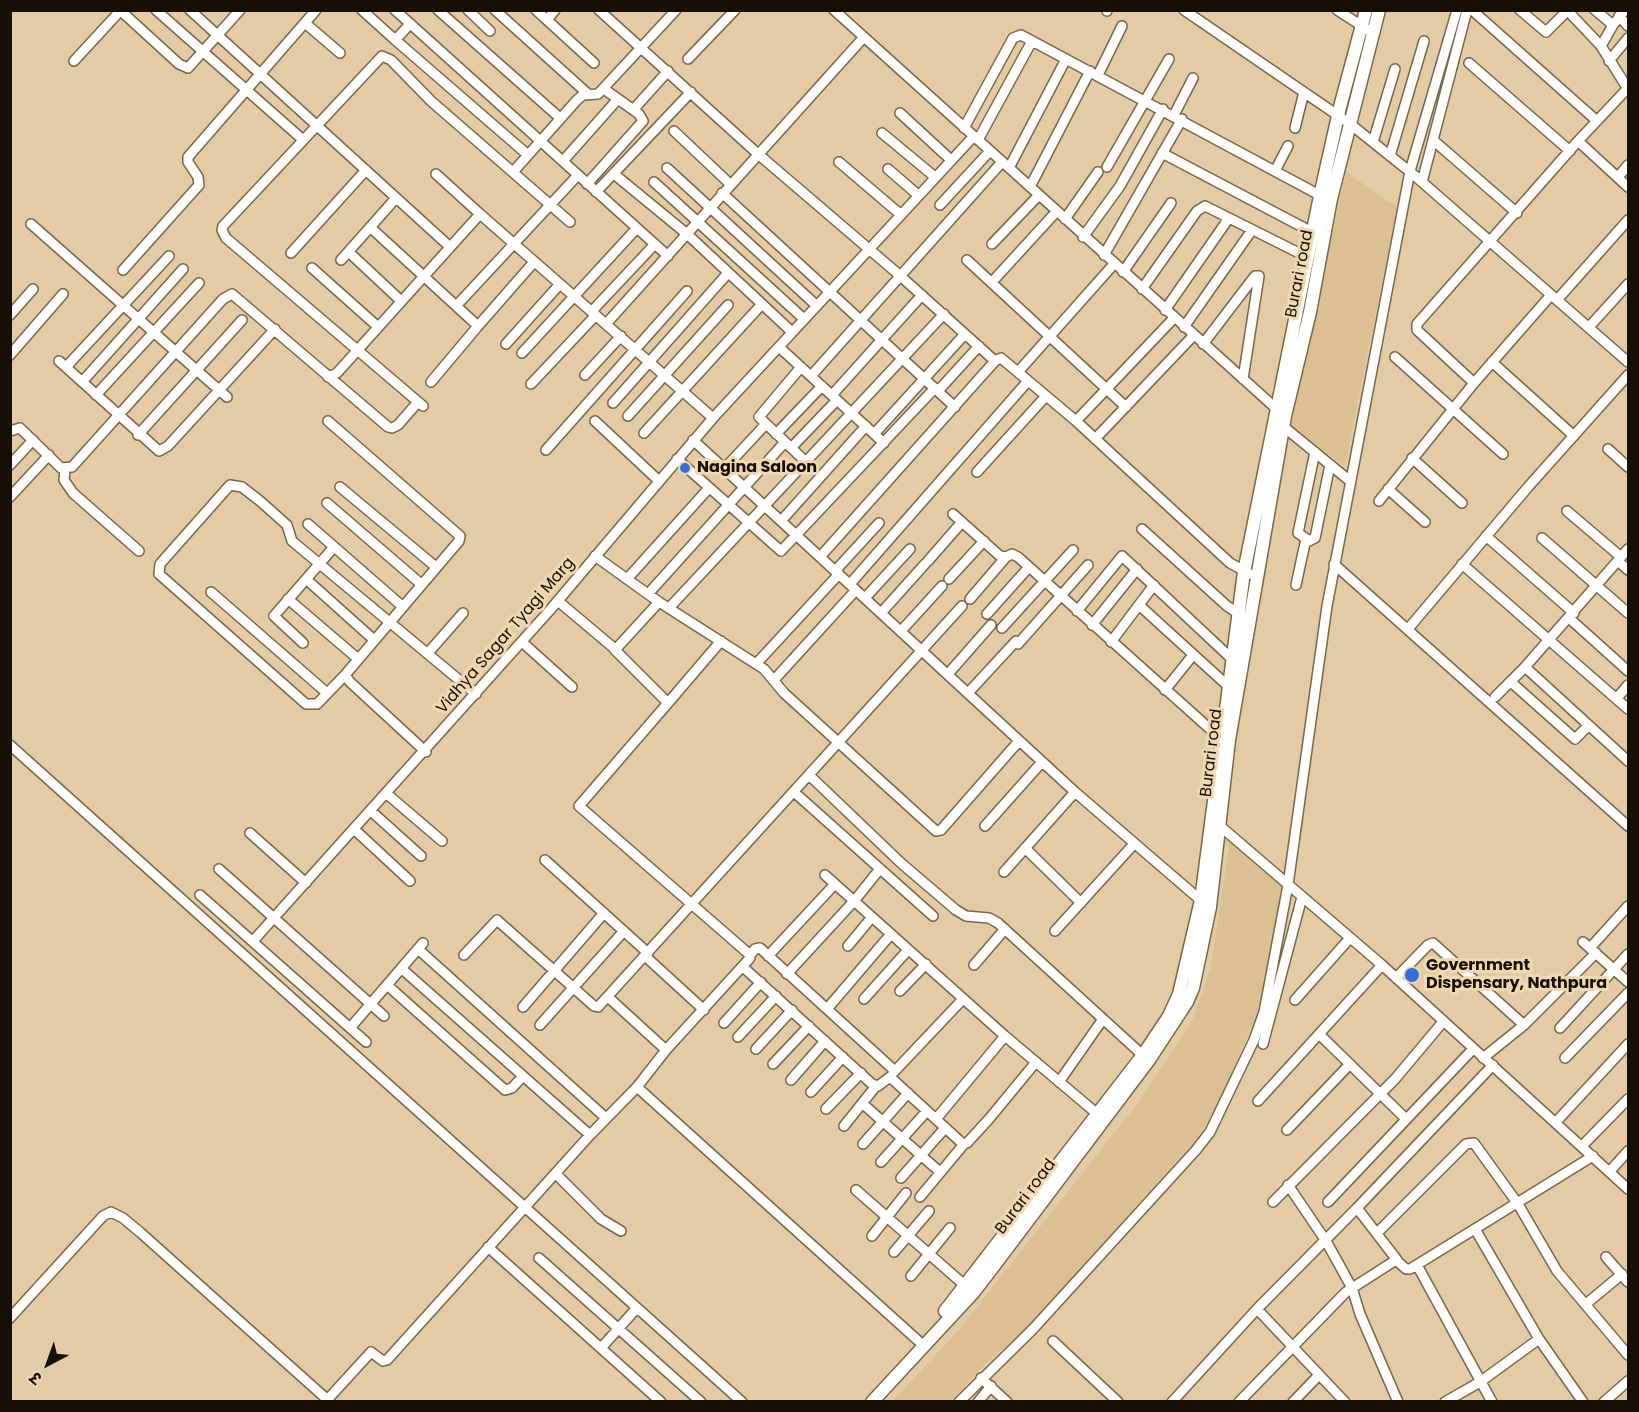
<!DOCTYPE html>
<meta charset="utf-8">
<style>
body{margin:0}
#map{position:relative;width:1639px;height:1412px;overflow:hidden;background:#e2cba5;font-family:Poppins,"Noto Sans Devanagari",sans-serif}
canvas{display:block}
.frame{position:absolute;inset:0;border:12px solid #160f03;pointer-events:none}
.north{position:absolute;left:18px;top:1334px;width:60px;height:60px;-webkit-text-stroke:4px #efd8b2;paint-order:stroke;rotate:221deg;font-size:16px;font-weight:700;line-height:24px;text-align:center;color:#160f03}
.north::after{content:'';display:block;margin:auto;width:21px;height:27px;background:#160f03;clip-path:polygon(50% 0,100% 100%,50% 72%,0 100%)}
</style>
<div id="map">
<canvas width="1639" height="1412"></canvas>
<div class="frame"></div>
<div class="north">उ</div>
</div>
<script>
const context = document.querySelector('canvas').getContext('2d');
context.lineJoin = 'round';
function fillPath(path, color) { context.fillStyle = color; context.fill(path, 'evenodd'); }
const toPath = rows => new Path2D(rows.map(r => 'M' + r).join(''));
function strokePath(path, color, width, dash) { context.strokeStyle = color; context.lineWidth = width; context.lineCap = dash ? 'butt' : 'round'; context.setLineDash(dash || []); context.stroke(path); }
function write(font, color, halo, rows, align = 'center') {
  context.font = font + ' Poppins,sans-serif'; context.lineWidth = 6; context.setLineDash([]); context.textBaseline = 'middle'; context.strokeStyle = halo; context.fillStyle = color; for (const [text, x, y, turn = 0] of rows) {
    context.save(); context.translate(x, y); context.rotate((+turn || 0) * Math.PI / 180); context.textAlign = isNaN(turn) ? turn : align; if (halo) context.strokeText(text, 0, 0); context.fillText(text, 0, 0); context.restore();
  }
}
fillPath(toPath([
 [1346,172,1397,207,1345,466,1290,427],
 [1230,840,1284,883,1260,1006,1217,1107,1197,1138,1026,1329,987,1362,951,1401,892,1402,957,1332,1138,1103,1192,1021,1211,967]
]), '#dac093');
const street = toPath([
 [156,10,302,139],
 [190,10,449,246],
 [362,10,393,38,398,37,410,24],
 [395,10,668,256],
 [438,10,560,118],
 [468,10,490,31],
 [495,10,588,94],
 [536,10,594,63],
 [599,10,758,154,897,273,995,361],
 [834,10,1280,412],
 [1184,10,1349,123,1414,175,1628,362],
 [1337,10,1373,33],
 [1472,10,1597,121],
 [1520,10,1546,32,1567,11],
 [1567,10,1601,46],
 [1595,10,1613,25],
 [1625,10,1613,25,1601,46,1628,89],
 [121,11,179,64,188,68,240,10],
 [1107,11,1107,10],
 [1619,16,1628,26],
 [547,20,555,10],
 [305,23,340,53],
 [393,38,528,155],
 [688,59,735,10],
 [74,61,121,10],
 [1609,61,1628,38],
 [1469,63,1570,151],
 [1098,75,1122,26],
 [633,110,668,71],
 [900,113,951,160],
 [1174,115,1193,78],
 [964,128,1013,38,1021,35,1325,198],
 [1295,128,1304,92],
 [674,131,730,184],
 [882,133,935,177],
 [978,140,1032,41],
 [1433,140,1517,213],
 [1578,141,1628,88],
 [1373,142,1395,69],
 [1162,153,1312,232],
 [1390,156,1424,41],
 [563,161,618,99],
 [839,162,900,214],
 [1107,167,1169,59],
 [667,168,817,306],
 [1009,168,1066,59],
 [888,169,918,195],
 [1275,171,1288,146],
 [513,172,577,100,583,95,598,94,676,10],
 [436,174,480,214],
 [614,174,687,234,792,332],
 [1618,177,1628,165],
 [654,182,804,319],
 [1422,182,1467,10],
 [587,184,643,121,639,114,604,89],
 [1030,187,1090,71],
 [596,192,691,92],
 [722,193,955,407],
 [940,205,990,151],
 [1065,219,1098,172],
 [31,224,227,397],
 [370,227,478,326,431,382],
 [1083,237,1120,186,1163,109],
 [992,244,1039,195],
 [291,253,366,170],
 [1104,255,1182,119],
 [353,256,400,300],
 [341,260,396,198],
 [967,260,1126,407],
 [312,268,377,326],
 [123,270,199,185,198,177,188,162,188,157,316,10],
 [1123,272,1171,203],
 [992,282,1057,211],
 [1142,289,1197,211,1205,206,1307,257],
 [1557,300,1628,220],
 [457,305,578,175],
 [1165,310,1229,218],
 [592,311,655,244],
 [10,315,33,289],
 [606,324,864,37],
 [478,326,534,262],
 [1184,327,1252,230],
 [1589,327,1628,284],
 [506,344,560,284],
 [1203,344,1255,276,1259,276,1243,379],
 [779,347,884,443],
 [522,353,637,228],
 [10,355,63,294],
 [1395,357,1503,454],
 [59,361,159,451,168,446,275,329],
 [1492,362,1574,436],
 [66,367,169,256],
 [801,367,759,417,806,462],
 [1018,372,1114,264],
 [585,375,621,336],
 [811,376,1002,162],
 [328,377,337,373,480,214,713,418],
 [82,382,183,269],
 [1474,383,1417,330,1417,324,1578,141,1628,187],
 [531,384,596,315],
 [938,391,979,346],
 [96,395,199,283],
 [832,395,922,295],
 [613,403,728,273],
 [423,406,226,238,222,230,223,226,382,56,391,60,431,101,570,222],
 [628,416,728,305],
 [328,421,460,536,459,541,345,675,350,682,426,752],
 [595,421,659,481],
 [1076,421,1174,318],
 [1284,427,1350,481],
 [10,431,20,428,61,468,72,467,223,299,232,294,388,427,392,428,398,425,418,402],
 [644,433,762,304],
 [776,434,822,386],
 [874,434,965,334],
 [138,435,242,320],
 [1095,439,1194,335],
 [693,440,1075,792,1205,904],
 [791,448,837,400],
 [1608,449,1628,467],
 [546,450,687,291],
 [1412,458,1462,503],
 [677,459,781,551,935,388],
 [10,465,33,440],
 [65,469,64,480,73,493,139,551],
 [724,469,766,424],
 [977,472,1046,396],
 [340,487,436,567],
 [1388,489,1425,522],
 [10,497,49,455],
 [1379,501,1474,383,1551,295],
 [327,503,421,584],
 [1567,511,1621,557],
 [953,514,1000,556,1006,557,1012,554,1018,557,1210,729,1227,739],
 [781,521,866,426],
 [308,524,402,606],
 [1142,529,1227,606,1242,616],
 [1486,536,1574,613],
 [1542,538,1628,613],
 [1308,540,1298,533,1315,452],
 [1628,549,1525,667,1628,761],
 [595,556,659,602,764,669,784,693,936,831,941,830,1019,741],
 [820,557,995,361,1001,358,1076,421,1230,563,1250,574],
 [928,561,962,522],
 [1618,561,1628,570],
 [1334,564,1628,826],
 [1462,564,1628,709],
 [835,571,879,523],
 [306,579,373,639],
 [627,579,709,488],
 [949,579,984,541],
 [850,584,1028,381],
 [1296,585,1305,543,1315,538,1330,465],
 [211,592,327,693],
 [648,594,785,442],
 [865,598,910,549],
 [288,599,357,658],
 [970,599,1006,557],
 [558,601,615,649],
 [1139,605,1228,686],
 [669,608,944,314],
 [1077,611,1122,556,1232,659],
 [881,613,925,564],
 [987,614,1029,567],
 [1569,618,1628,671],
 [1092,625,1137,569],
 [1002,628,1073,550],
 [1408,629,1528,487,1628,375],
 [901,631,942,586],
 [522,642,572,687],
 [1111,642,1154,585],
 [303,643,274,616,334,547],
 [428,653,463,613],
 [756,664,839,574],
 [948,674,991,625],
 [345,675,317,704,306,704,159,574,160,564,230,485,242,487,260,501,287,525,292,541,476,694],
 [774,680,856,590],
 [1511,682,1575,739,1588,726],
 [1165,690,1193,655],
 [968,693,1016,641,1018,644,1088,565],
 [1495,697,1525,667],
 [1617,698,1628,685],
 [668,703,721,641],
 [10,745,742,1402],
 [809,775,901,863,956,910,966,916,989,918,998,923,1148,1060],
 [794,792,933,916],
 [387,794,442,841],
 [371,811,421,856],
 [1214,825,1220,826,1382,965,1628,1189],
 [985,826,1042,762],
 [355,830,410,881],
 [250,833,306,883],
 [1025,848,1081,903],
 [545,860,648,953],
 [219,869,384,1016],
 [1004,872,1075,792],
 [825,875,1005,1036,1101,1117],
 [200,895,366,1042],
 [1055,931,1134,844],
 [253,941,550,610,713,418,974,136],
 [1583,942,1628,982],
 [848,946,872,917],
 [1590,948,1628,906],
 [418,949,606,1118],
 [464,955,497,920,594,1006,598,1007,962,606],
 [750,955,755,949,760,948,895,1071],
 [645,956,704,1010],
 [768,956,835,884],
 [974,965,1005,929],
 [743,967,872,1084,878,1086,890,1077,963,1144,967,1143,989,1119,1036,1062],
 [402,969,590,1135],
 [787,974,855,900,879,870],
 [1396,978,1428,945,1433,943,1524,1025],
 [387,985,505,1090,512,1088,523,1076],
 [900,991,926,964],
 [608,997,666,1050],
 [864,999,908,950],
 [1295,1000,1350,938],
 [523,1007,604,913],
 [827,1009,891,934],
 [724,1023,761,982],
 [540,1025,624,931],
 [350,1028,423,943],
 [1560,1028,1628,954],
 [1319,1034,1405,1118],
 [738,1037,776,996],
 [1263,1044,1302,897],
 [756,1049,792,1010],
 [1483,1058,1524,1025,1596,953],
 [1565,1058,1628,993],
 [773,1064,809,1026],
 [893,1073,963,999],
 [791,1080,825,1041],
 [1059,1082,1103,1019],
 [637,1087,924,1346],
 [811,1092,843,1057],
 [1258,1101,1382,965],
 [863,1104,940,1172],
 [826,1109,861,1073],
 [936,1119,1005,1036],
 [1556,1122,1628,1044],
 [844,1126,876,1086],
 [1287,1130,1350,1064],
 [863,1144,908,1093],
 [1582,1146,1628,1099],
 [881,1162,927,1111],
 [1610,1171,1628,1151],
 [556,1174,601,1219,621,1231],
 [901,1178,945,1128],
 [1288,1185,1326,1241,1352,1288,1360,1314,1398,1402],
 [856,1190,969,1289],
 [920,1197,964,1144],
 [1273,1202,1395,1079,1442,1023],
 [1328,1202,1472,1050],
 [1475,1229,1539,1339,1583,1402],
 [1377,1233,1466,1144,1474,1143,1518,1204,1557,1271,1628,1355],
 [872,1236,906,1193],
 [488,1247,661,1402],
 [894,1252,929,1211],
 [1606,1257,1628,1282],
 [539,1258,701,1402],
 [1397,1260,1357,1208,1493,1065],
 [1417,1265,1492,1402],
 [911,1276,950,1228],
 [1586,1304,1622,1274],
 [1257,1309,1357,1208],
 [10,1318,103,1216,111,1212,123,1218,141,1233,330,1402],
 [1053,1341,1118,1402],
 [601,1348,636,1309],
 [981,1378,1007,1402],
 [328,1399,371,1352,383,1361,387,1360,590,1135,637,1087,666,1050,750,958,749,954,579,806,668,703,615,650,659,602],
 [959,1402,1033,1329,1196,1150,1210,1132,1254,1040,1264,1012,1288,885,1327,606,1410,171,1457,10],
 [978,1402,991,1386],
 [1172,1402,1257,1309,1345,1402],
 [1239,1402,1346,1292,1396,1260,1406,1269,1410,1269,1593,1156],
 [1293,1402,1319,1375],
 [1445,1402,1480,1382,1539,1339],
 [1604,1402,1628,1381]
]);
const secondary = toPath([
 [945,1311,1143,1055,1169,1016,1179,994,1201,900,1244,572,1320,196,1340,107,1366,10],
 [872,1402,973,1293,993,1267,1149,1060,1187,1002,1193,988,1210,907,1229,740,1285,416,1310,312,1331,199,1379,10]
]);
strokePath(street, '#7b6744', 12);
strokePath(secondary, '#7b6744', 15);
strokePath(street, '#fff', 9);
strokePath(secondary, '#fff', 12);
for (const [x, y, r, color] of [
 [685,468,6,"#326edc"],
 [1412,975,8,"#326edc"]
]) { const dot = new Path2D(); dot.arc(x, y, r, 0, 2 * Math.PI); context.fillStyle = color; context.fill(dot); strokePath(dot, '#efd8b2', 2); }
write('16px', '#160f03', '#efd8b2', [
 ["Burari road",1300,274,-79],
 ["Vidhya Sagar Tyagi Marg",506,636,-49],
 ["Burari road",1212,753,-83],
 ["Burari road",1026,1197,-53]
]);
write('bold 16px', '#160f03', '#efd8b2', [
 ["Nagina Saloon",697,468],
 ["Government",1426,966],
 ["Dispensary, Nathpura",1426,984]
], 'left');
</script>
